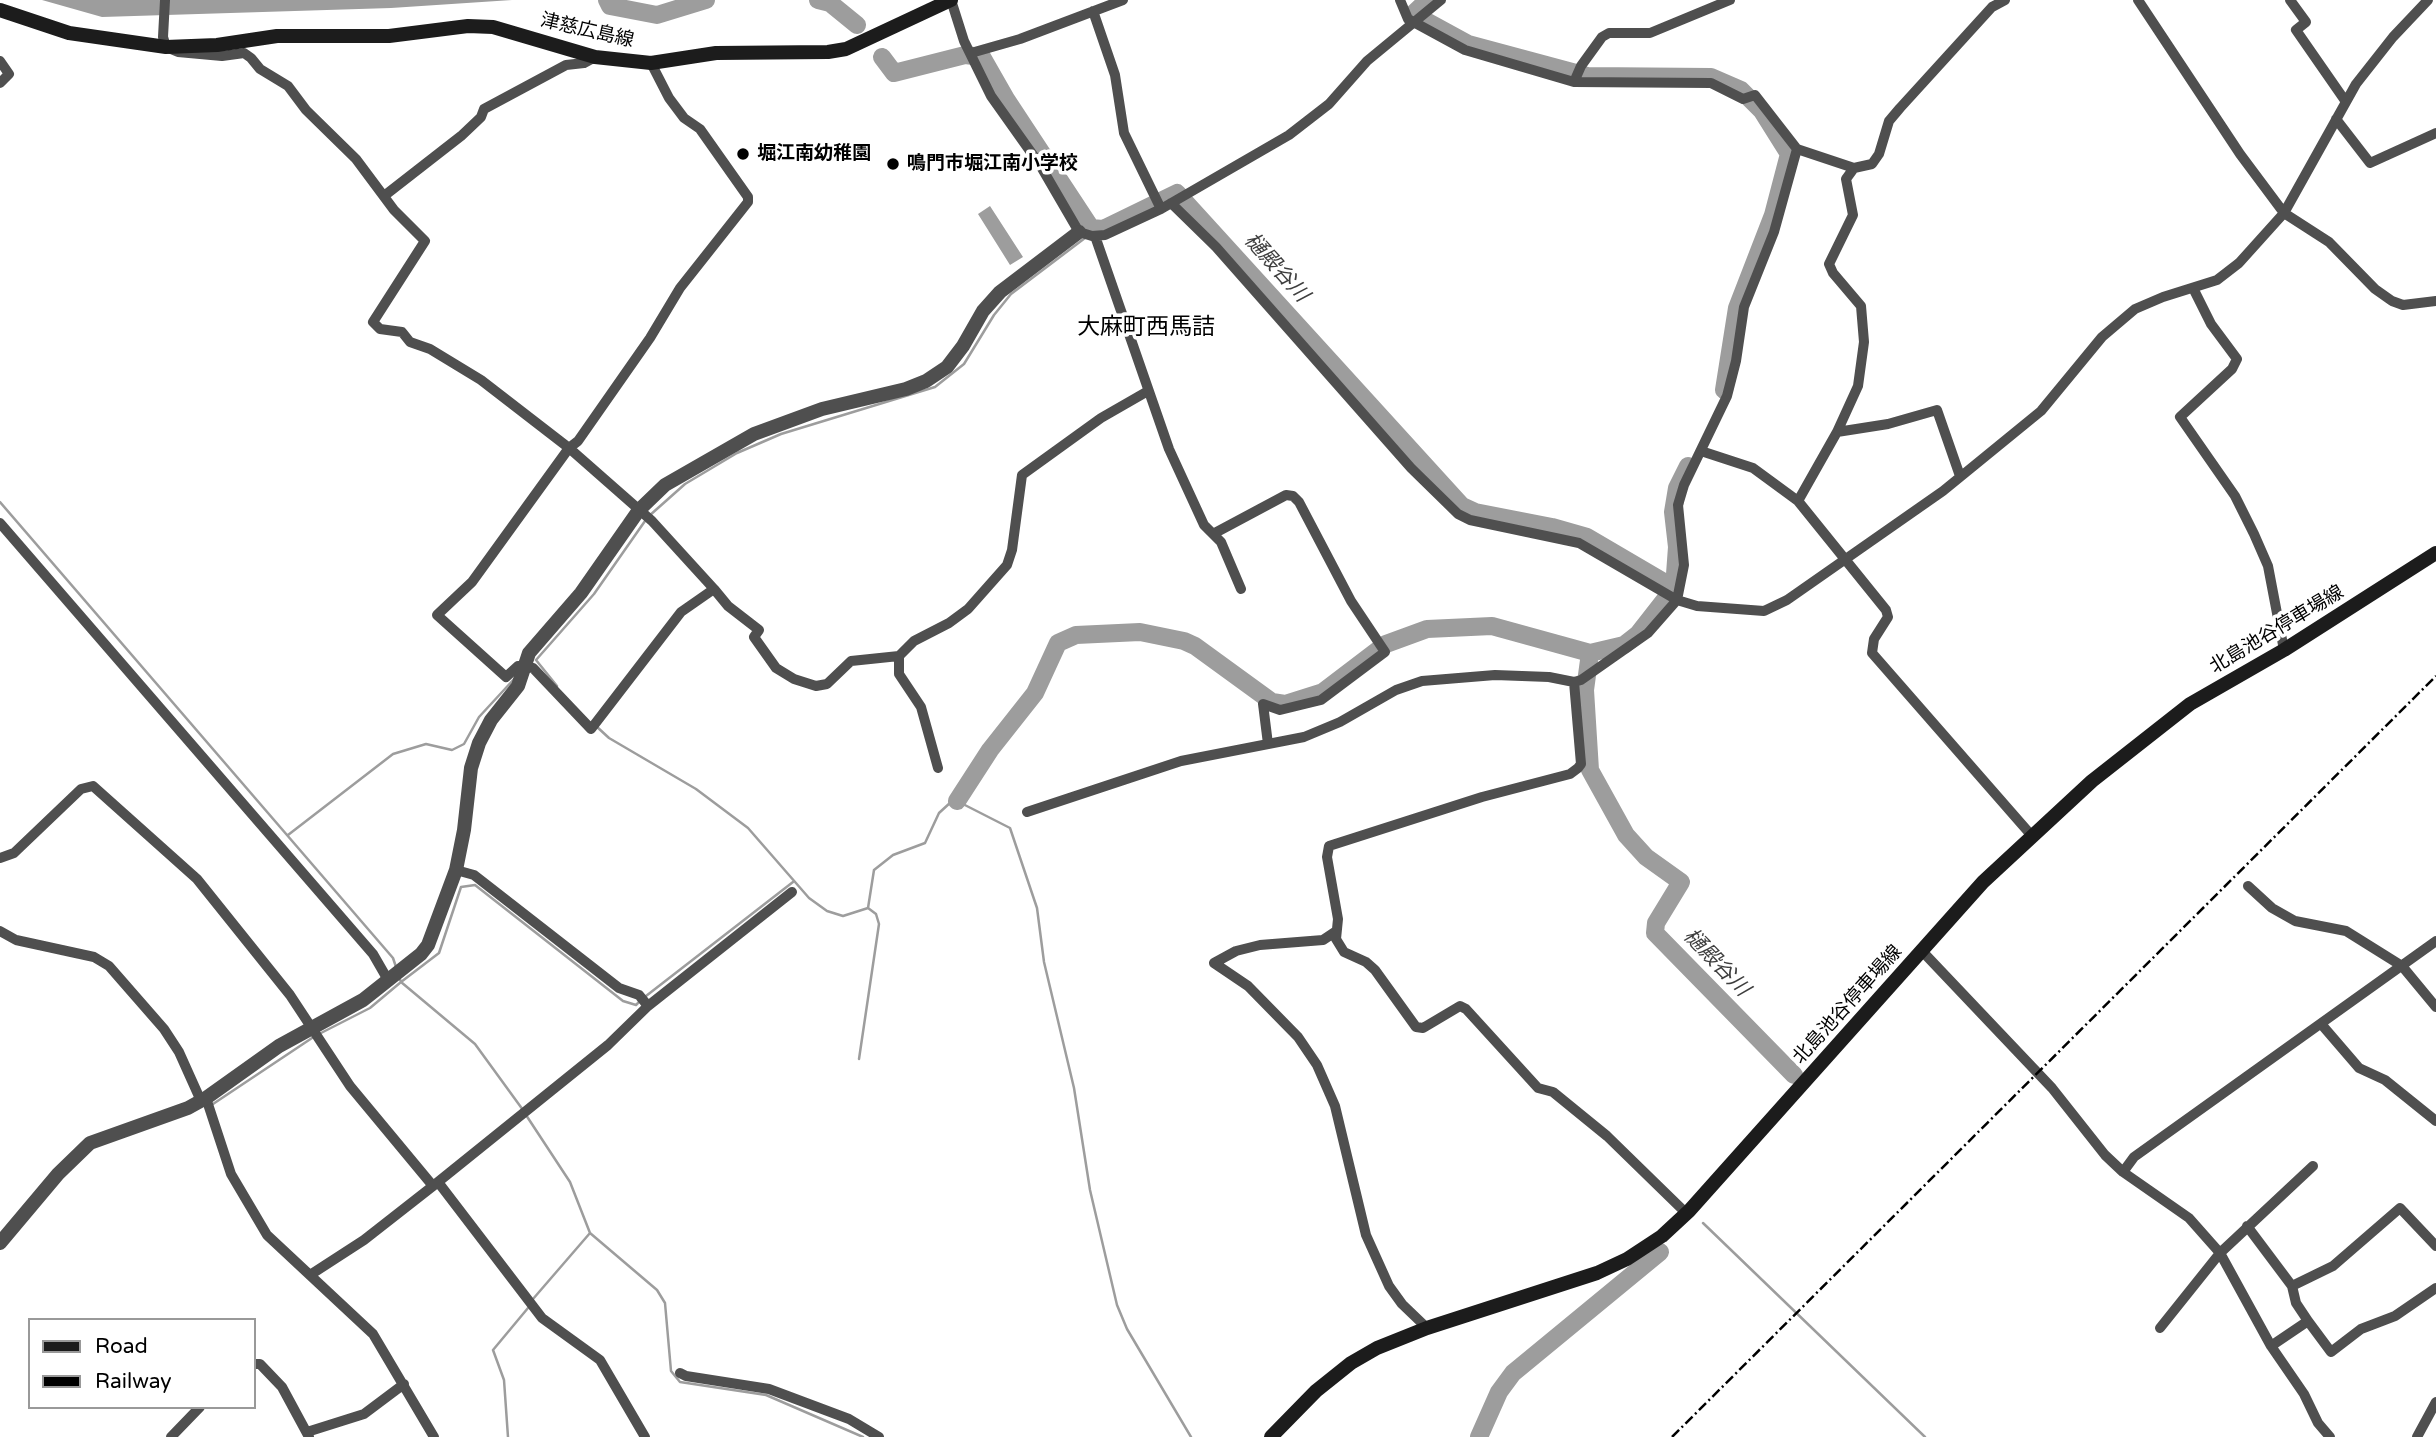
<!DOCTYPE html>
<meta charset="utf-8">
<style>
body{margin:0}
#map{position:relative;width:2436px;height:1437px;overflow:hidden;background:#fff;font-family:"Varela Round",sans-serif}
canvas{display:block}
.legend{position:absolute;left:28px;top:1318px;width:228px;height:91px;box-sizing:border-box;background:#fff;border:2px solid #999;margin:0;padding:9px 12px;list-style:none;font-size:21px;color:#000}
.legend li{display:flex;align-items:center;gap:14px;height:35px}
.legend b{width:35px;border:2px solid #999}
</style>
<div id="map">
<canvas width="2436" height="1437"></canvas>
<ul class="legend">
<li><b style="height:9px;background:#1c1c1c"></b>Road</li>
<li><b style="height:9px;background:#000"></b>Railway</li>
</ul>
</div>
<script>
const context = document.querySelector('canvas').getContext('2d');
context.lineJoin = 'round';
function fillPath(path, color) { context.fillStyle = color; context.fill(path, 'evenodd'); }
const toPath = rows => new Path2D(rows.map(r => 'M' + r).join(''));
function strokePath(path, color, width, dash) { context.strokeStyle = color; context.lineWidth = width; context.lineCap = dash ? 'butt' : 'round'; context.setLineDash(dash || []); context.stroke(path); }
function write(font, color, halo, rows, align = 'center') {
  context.font = font + ' "Varela Round","Noto Sans JP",sans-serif'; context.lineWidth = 7; context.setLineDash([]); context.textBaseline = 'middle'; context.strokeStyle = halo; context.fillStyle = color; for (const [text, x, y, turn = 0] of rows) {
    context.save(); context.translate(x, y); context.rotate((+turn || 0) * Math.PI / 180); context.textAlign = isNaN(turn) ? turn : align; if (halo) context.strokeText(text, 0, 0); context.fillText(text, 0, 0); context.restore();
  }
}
fillPath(toPath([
 [42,0,512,0,391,8,102,17],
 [990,206,1023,257,1010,265,978,214]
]), '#9d9d9d');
strokePath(toPath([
 [0,502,393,958,396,967],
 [649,516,685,484,737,453,781,434,935,387,964,364,994,315,1011,294,1085,238],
 [557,686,536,660,594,594,645,521],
 [596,726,609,738,696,789,748,828,809,898,827,911,843,916,868,908,874,870,893,855,925,843,939,813,951,802,957,801,1010,828,1037,908,1044,962,1074,1088,1090,1190,1117,1305,1127,1329,1191,1437],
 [288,835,393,754,426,744,452,750,464,744,479,717,515,678],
 [646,996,793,882],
 [321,1033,370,1008,401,982,399,977],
 [859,1059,879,924,876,914,868,908],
 [213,1104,315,1036],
 [523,1110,475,1044,401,982,439,953,461,887,475,885,623,1001,636,1005,641,1000],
 [526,1115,570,1182,590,1233,657,1290,665,1303,671,1371,680,1382,766,1395,863,1437],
 [1703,1223,1925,1437],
 [533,1299,590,1233],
 [508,1437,504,1380,493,1350,528,1308]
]), '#9d9d9d', 2.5);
strokePath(toPath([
 [607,0,610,6,657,15,706,0],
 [818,0,830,3,857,25],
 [1428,0,1413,14,1468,44,1587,76,1711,77,1741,90,1762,111,1789,154,1773,215,1737,308,1724,390],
 [882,57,894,73,965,55,982,57,1006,99,1091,228,1103,229,1177,193,1462,506,1475,512,1552,527,1587,537,1674,588,1638,634,1624,645,1590,653],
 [1674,588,1677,547,1673,512,1677,488,1688,466],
 [957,801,990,750,1035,693,1058,643,1076,635,1140,632,1184,641,1195,646,1272,702,1285,704,1323,692,1386,644,1427,629,1492,626,1590,653,1585,690,1590,770,1626,835,1646,857,1681,882,1656,923,1655,933,1794,1075],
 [1479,1437,1499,1392,1513,1373,1660,1252]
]), '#9d9d9d', 18);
strokePath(toPath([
 [165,0,163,37,166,47,178,52,222,56,244,53,251,58,260,69,288,86,306,110,356,159,394,210,425,241,373,322,380,329,402,332,410,342,430,349,481,380,569,448,578,441,650,338,680,288,748,202,748,197,700,129,684,118,669,98,651,63],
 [951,0,964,41,991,96,1040,165,1079,232,1092,236,1105,235,1161,209,1289,135,1329,104,1367,61,1441,0],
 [1400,0,1408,19,1465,50,1574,82,1581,66,1602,37,1609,33,1650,33,1730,0],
 [2138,0,2240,154,2284,213,2329,242,2375,289,2392,301,2403,305,2436,301],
 [2290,0,2306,22,2296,30,2346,102],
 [1093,11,1115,75,1124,133,1161,209],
 [971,53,1020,39,1123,0],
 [0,61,9,74,0,83],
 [2336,119,2370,163,2436,133],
 [1797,149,1854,168,1872,164,1879,154,1889,121,1900,108,1992,7,2005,0],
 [1854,168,1846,179,1853,215,1829,264,1833,273,1861,306,1864,342,1858,386,1837,432,1888,424,1937,410,1960,476],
 [384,196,461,136,481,117,484,109,566,65,584,63,595,57],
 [1171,203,1216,247,1411,468,1458,514,1470,520,1579,543,1677,600,1697,606,1764,611,1787,600,1943,491,2041,411,2102,337,2135,309,2163,297,2217,280,2239,263,2284,213,2356,84,2393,37,2428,0],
 [1095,236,1169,449,1204,525,1213,534],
 [2194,290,2211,324,2237,359,2232,369,2180,417,2235,496,2254,534,2268,566,2284,650],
 [1701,451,1753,468,1798,501,1886,610,1888,617,1874,639,1872,653,2032,836],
 [1798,501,1837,432],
 [0,523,373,954,388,980],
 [714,589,681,612,591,729,533,668,518,666,506,677,437,615,472,582,569,448,652,521,714,589,728,606,759,630,754,637,776,668,794,679,816,686,827,684,851,661,899,656],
 [1241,589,1221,542,1213,534,1286,495,1293,496,1299,502,1351,601,1385,652,1321,700,1280,710,1263,704,1268,744],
 [1574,682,1581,764,1578,768,1570,774,1482,797,1329,846,1327,857,1338,919,1336,939,1344,952,1366,962,1375,970,1416,1027,1423,1028,1460,1006,1466,1009,1538,1088,1553,1092,1607,1136,1686,1213],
 [938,768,921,707,899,674,899,656,914,641,949,623,968,609,1007,565,1012,550,1022,475,1101,418,1148,391],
 [1027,812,1181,761,1304,737,1340,722,1396,690,1422,681,1495,675,1549,677,1574,682,1581,680,1648,633,1677,600,1684,565,1678,505,1684,485,1727,396,1736,361,1744,307,1774,232,1797,149,1755,95,1743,99,1711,83,1574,82],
 [0,858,14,853,81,789,93,786,197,879,290,995,350,1086,433,1186],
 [456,870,474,875,619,988,639,995,648,1006],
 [2248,886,2272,908,2295,921,2346,931,2402,966,2436,1007],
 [0,931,16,940,94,957,109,966,164,1029,179,1052,201,1101],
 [1335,932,1323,940,1260,945,1236,951,1214,963,1248,986,1298,1037,1317,1065,1335,1106,1366,1235,1389,1286,1402,1304,1427,1328],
 [1922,951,2052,1088,2105,1155,2123,1172,2189,1218,2220,1253,2271,1346,2304,1394,2318,1423,2330,1437],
 [2322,1025,2359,1068,2385,1080,2436,1121],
 [206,1098,231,1174,267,1235,373,1334,434,1437],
 [2123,1172,2134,1157,2436,941],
 [438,1182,542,1318,600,1360,645,1437],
 [2247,1226,2292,1286,2333,1266,2400,1208,2436,1246],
 [310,1275,364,1240,433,1186,608,1045,648,1006,792,892],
 [2292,1286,2296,1303,2308,1321],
 [2160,1328,2220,1253,2313,1166],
 [2271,1346,2308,1321,2331,1352,2361,1329,2395,1316,2436,1288],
 [254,1364,260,1364,282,1387,309,1437],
 [680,1373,686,1376,769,1389,849,1419,879,1437],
 [307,1432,364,1414,404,1384],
 [171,1437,200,1407],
 [2417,1437,2436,1402]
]), '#4f4f4f', 10);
strokePath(toPath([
 [0,1243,58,1174,90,1143,188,1108,206,1098,279,1046,363,1000,421,954,428,945,456,870,464,830,471,768,479,743,491,720,518,686,529,653,581,593,639,510,665,485,754,434,822,409,906,389,926,381,947,367,963,346,983,311,1000,292,1079,232]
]), '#4f4f4f', 14);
strokePath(toPath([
 [0,10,69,33,166,47,217,45,277,36,389,36,468,26,493,27,595,57,651,63,716,53,828,52,846,49,951,0],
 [1271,1437,1316,1391,1351,1363,1377,1348,1427,1328,1597,1273,1627,1259,1662,1236,1689,1211,1983,882,2092,781,2190,704,2284,650,2436,553]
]), '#1c1c1c', 14);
strokePath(toPath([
 [1672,1437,2436,676]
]), '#000', 2.5, [10, 3.5, 2, 3.5]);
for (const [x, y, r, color] of [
 [743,154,7,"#000"],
 [893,164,7,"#000"]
]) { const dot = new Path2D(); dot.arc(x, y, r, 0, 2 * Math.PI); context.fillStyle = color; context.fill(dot); strokePath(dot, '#fff', 2.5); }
write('19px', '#000', '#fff', [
 ["津慈広島線",587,31,13],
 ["北島池谷停車場線",2277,630,-31],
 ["北島池谷停車場線",1848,1005,-48]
]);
write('bold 19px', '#000', '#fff', [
 ["堀江南幼稚園",757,154],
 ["鳴門市堀江南小学校",907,164]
], 'left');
write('italic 21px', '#3e3e3e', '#fff', [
 ["樋殿谷川",1276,268,48],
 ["樋殿谷川",1716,963,46]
]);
write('23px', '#000', '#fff', [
 ["大麻町西馬詰",1146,328]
]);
</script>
